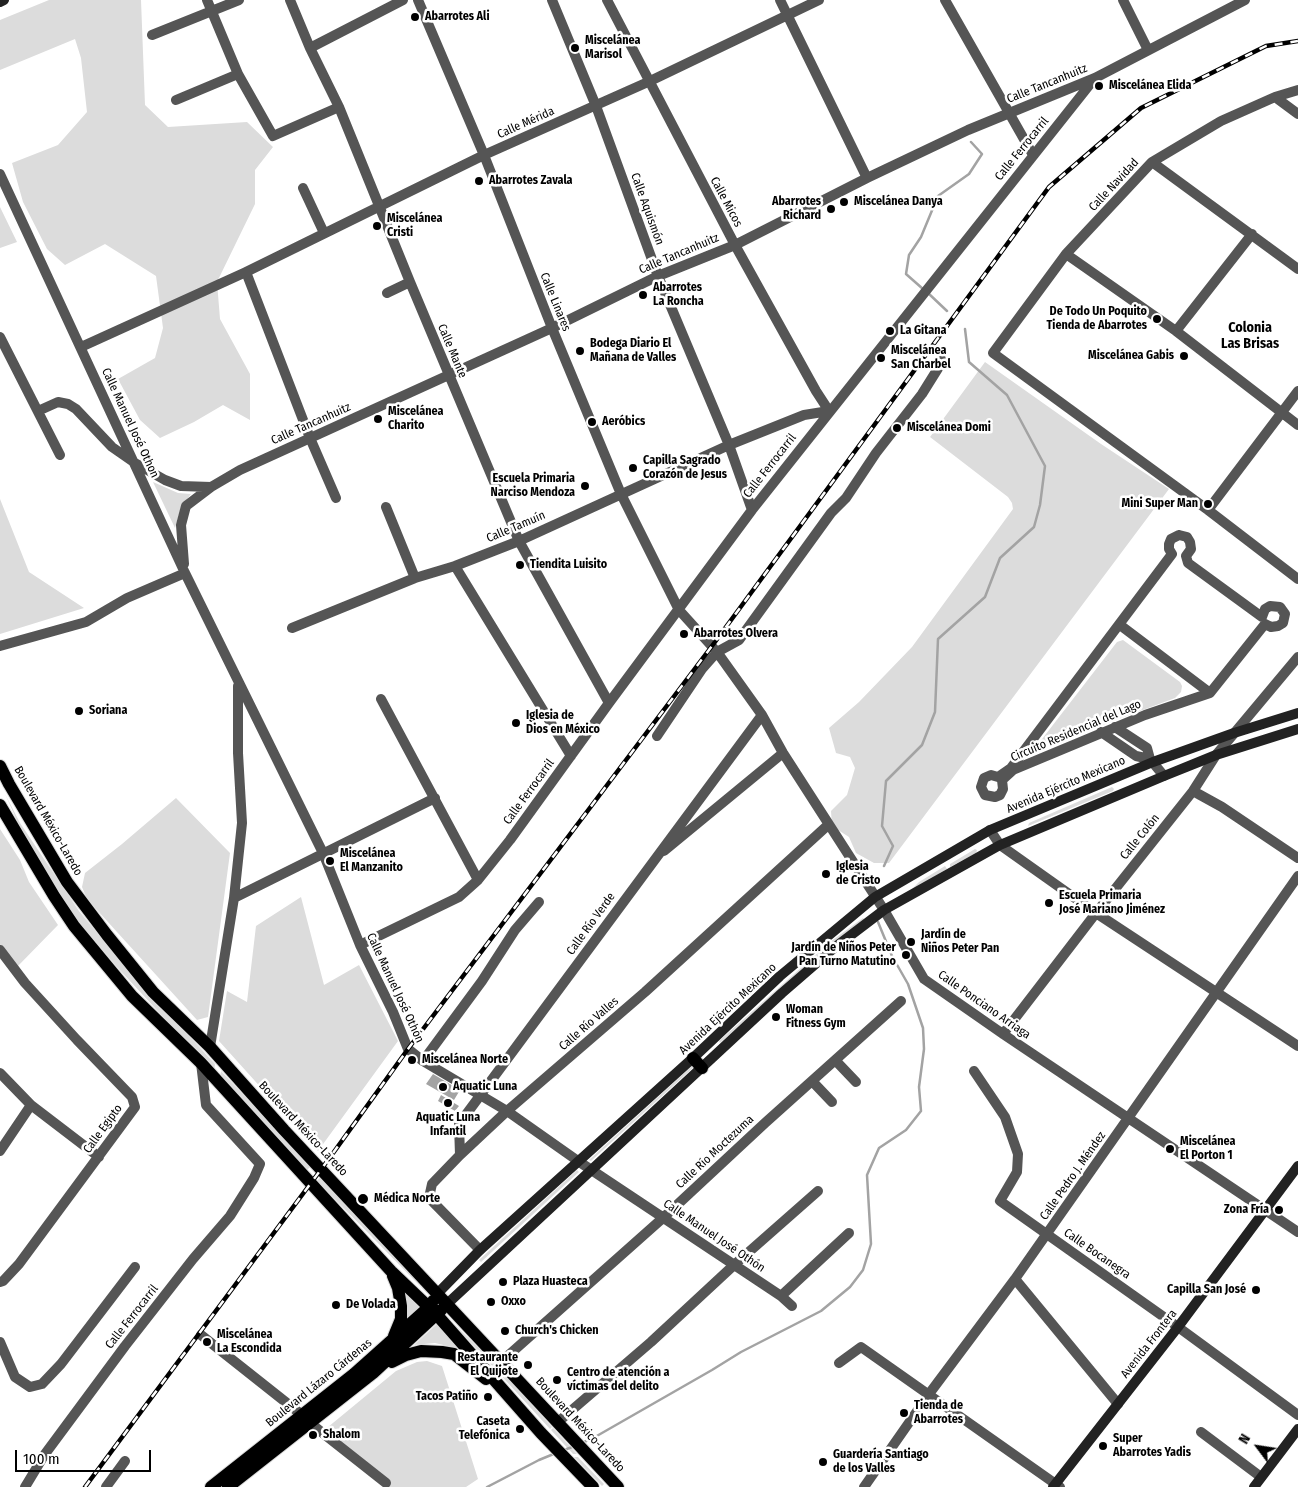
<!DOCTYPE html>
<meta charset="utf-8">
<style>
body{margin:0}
#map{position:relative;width:1298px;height:1487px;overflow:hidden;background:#fff;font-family:"Fira Sans Condensed",sans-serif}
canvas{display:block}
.north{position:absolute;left:1233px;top:1422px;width:50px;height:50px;-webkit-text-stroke:4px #fff;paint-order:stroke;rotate:301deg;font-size:14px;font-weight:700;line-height:20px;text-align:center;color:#000}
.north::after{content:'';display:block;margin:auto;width:18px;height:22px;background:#000;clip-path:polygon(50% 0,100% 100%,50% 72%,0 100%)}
.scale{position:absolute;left:15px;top:1450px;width:136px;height:22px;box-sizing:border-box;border:2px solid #000;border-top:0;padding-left:6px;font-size:15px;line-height:18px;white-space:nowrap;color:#000;-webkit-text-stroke:4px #fff;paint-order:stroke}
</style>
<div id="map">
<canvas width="1298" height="1487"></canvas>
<div class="north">N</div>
<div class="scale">100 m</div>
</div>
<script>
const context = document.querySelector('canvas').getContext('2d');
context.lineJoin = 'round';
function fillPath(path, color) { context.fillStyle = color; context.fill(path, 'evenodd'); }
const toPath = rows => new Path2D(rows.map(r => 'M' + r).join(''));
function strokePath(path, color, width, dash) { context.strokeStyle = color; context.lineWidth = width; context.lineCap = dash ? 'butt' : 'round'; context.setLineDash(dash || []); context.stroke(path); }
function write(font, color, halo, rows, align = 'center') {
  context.font = font + ' "Fira Sans Condensed",sans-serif'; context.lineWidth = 5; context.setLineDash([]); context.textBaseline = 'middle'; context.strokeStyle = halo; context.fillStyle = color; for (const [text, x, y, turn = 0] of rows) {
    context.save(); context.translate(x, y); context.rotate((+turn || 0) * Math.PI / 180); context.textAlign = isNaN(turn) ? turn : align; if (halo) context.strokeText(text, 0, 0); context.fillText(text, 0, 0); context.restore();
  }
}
fillPath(toPath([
 [49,0,141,0,145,105,168,127,247,122,273,147,255,170,255,204,217,282,220,319,250,374,250,420,223,405,194,422,160,438,140,420,118,379,155,358,163,328,156,276,105,244,65,265,47,249,23,202,12,163,58,145,87,112,81,58,75,39,0,70,0,20],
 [0,207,17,242,0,248],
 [985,362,1101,444,1169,489,889,863,874,863,856,853,849,837,832,826,831,811,847,795,855,768,850,757,836,753,829,728,859,702,912,647,1013,509,1012,503,1008,497,930,437],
 [153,482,178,493,191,494,181,507,175,528],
 [0,499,29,572,84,608,0,634],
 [1123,640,1180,682,1182,686,1181,692,1175,698,1041,748,1038,746,1039,743,1117,642],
 [1112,787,1114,789,1113,791,1028,826,1029,823],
 [5,794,20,823,79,911,123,964,215,1064,214,1072,117,967,78,921,61,896,29,847],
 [176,798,230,853,208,1017,197,1020,87,899,82,887,85,873,122,844],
 [0,829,20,860,29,882,58,925,17,967,0,948],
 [975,849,977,850,976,853,950,867,950,864],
 [945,866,947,869,909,892,919,882],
 [301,897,324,985,359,965,398,1041,318,1151,219,1041,227,991,247,1002,256,926],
 [863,918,864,919,828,948,720,1043,719,1041,830,942],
 [692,1066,694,1067,591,1161,589,1160],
 [221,1071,311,1166,307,1170,220,1077],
 [577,1170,579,1172,481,1262,479,1260],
 [322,1175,427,1290,427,1293,317,1181],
 [404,1290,421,1308,404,1325,408,1307],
 [451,1321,499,1368,552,1427,550,1429],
 [438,1323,460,1349,435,1343,414,1345],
 [427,1361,442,1366,478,1479,466,1487,388,1487,322,1432,396,1371,417,1362],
 [553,1428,577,1454,573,1454,551,1430],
 [574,1457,578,1457,604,1484,602,1486]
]), '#dcdcdc');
fillPath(toPath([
 [433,1074,460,1090,454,1100,426,1084],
 [441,1095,459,1106,455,1111,438,1101]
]), '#a3a3a3');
strokePath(toPath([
 [923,289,906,274,909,255,921,237,938,196,969,174,982,154,971,142],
 [928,293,947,311],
 [884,866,893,846,882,826,886,781,922,745,935,712,938,639,985,597,1000,558,1034,527,1040,505,1045,466,1007,395,969,362,965,329],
 [582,1443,595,1437,712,1370,741,1352,821,1311,850,1287,863,1270,871,1244,867,1175,879,1148,906,1130,921,1111,919,1087,924,1049,923,1028,908,984,892,956,878,922],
 [564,1450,575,1446],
 [487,1487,539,1460,556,1453]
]), '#a3a3a3', 2.5);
const primary = toPath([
 [0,766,9,784,67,882,107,935,153,992,210,1047,284,1130,618,1487],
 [0,805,54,896,74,926,132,996,201,1063,391,1271,437,1315,541,1433,593,1487],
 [693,1058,702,1068],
 [393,1276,398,1288,401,1306,401,1319,394,1336],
 [392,1362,406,1355,421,1351,442,1352,454,1354,486,1379],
 [211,1487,354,1374,429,1307,433,1301],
 [228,1487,373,1373,441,1310]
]);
strokePath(primary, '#dbdbdb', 14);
strokePath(toPath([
 [207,0,238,74,273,136,339,107],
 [290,0,310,48,339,107,410,282,519,541,609,703],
 [418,0,484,155,552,328,621,494,679,610,717,652,762,715,783,753,884,910,924,979,1003,1034,1298,1232],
 [552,0,596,106,658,276,729,445,752,510],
 [780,0,867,178],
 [945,0,1033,155],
 [1123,0,1148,50],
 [152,35,239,0],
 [310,48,403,0],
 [1298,90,1275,97,1221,121,1152,162,1066,254,993,353,1208,510,1298,579],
 [1275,97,1298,114],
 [176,100,238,74],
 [1152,162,1298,269],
 [0,174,185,573,323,853,360,945,393,1012,408,1049,423,1061,507,1111,578,1161,781,1296,792,1306],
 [303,188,324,233],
 [1066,254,1176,331,1298,425],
 [246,272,310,438,336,498],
 [387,293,410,282],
 [1176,331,1252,234],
 [0,337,60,455],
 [81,347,246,272,484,155,648,82,819,0],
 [38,411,58,402,68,404,76,409,112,447,135,463,165,480,181,486,211,487],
 [386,507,415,578],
 [1208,510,1298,391],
 [1179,535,1187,537,1190,542,1191,549,1186,556,1188,563,1262,617,1265,609,1270,606,1280,607,1285,614,1283,623,1278,626,1271,627,1265,624,1210,693,1145,715,1013,770,1002,780,1003,789,1000,795,995,797,985,795,981,787,984,778,991,775,998,777,1011,768,1172,554,1169,549,1169,544,1171,539,1179,535],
 [184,564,181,525,186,506,211,487,240,470,552,328,658,276,735,245,867,178,968,130,1095,78,1245,0],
 [455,566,571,756],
 [1120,625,1210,693],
 [292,628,415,578,455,566,519,541,729,445,804,415,829,411,816,391,735,245,607,0],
 [0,646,86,622,127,598,185,573],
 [381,699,478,880],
 [1115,727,1147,748,1150,759,1164,776],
 [1101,732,1136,756,1150,759],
 [657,736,702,669,717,652,739,640,831,513,846,498,876,453,922,394,942,362,940,356],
 [1193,791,1222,807,1298,858],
 [990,830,1000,845,1096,913,1298,1046],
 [664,851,783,753],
 [234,898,435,798],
 [360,945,459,897,478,880,510,840,609,703,752,510,1095,78],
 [0,950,25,983,77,1040,132,1097,135,1107,19,1264,3,1281,0,1282],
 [1003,1034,1096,913,1193,791,1216,755,1298,657],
 [210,1047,234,898,242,823,238,753,238,686],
 [835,1060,856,1082],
 [423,1061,482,981,515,930,539,902],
 [974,1071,1005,1117,1018,1154,1017,1172,1000,1201,1178,1327,1298,1415],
 [0,1073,31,1105,99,1157],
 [812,1081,832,1102],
 [0,1151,31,1105],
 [460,1155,459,1124,762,715],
 [480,1250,432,1201,430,1193,432,1184,460,1155,507,1111,645,992,828,825],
 [1015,1279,1118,1404],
 [781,1296,849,1233],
 [201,1335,302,1415],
 [0,1342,15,1377,30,1387,42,1384,61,1364,135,1267],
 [502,1361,664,1217,765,1123,901,1001],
 [839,1363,861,1347,1060,1487],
 [558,1422,651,1342,734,1265,818,1191],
 [310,1423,386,1483],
 [1201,1432,1261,1477],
 [25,1487,45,1454,125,1346,193,1259,230,1216,254,1178,260,1164,206,1105,201,1063],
 [106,1487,125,1461],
 [864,1487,929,1394,1015,1279,1298,876]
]), '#555', 10);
strokePath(toPath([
 [0,2,4,0],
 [438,1293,480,1250,693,1058,780,976,875,897,990,830,1153,762,1234,733,1298,713],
 [447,1304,782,993,834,948,884,910,1000,845,1164,776,1216,755,1298,729],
 [1053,1487,1178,1327,1298,1166],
 [1254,1487,1298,1429]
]), '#222', 10);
strokePath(primary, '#000', 12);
const rail = toPath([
 [85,1487,331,1156,408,1049,712,646,1049,187,1141,108,1266,46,1298,41]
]);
strokePath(rail, '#000', 4.5);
strokePath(rail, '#fff', 2.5, [8]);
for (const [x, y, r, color] of [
 [415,17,5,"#000"],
 [575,48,5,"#000"],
 [1099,86,5,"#000"],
 [479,181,5,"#000"],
 [844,202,5,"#000"],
 [831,209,5,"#000"],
 [377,226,5,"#000"],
 [643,295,5,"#000"],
 [1157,319,5,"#000"],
 [890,331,5,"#000"],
 [580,351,5,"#000"],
 [1184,356,5,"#000"],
 [881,358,5,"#000"],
 [378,419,5,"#000"],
 [592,422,5,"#000"],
 [897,428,5,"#000"],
 [633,468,5,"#000"],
 [585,486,5,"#000"],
 [1208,504,5,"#000"],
 [520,565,5,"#000"],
 [684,634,5,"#000"],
 [79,711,5,"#000"],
 [516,723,5,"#000"],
 [330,861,5,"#000"],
 [826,874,5,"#000"],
 [1049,903,5,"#000"],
 [911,942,5,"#000"],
 [906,955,5,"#000"],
 [776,1017,5,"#000"],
 [412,1060,5,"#000"],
 [443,1087,5,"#000"],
 [448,1103,5,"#000"],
 [1170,1149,5,"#000"],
 [363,1199,6,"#000"],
 [1279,1210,5,"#000"],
 [503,1282,5,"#000"],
 [1256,1290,5,"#000"],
 [491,1302,5,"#000"],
 [336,1305,5,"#000"],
 [505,1331,5,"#000"],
 [207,1342,5,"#000"],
 [528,1365,5,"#000"],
 [557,1380,5,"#000"],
 [488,1397,5,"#000"],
 [904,1413,5,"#000"],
 [520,1429,5,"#000"],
 [313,1435,5,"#000"],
 [1103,1446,5,"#000"],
 [823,1462,5,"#000"]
]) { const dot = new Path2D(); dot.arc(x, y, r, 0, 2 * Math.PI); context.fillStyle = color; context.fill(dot); strokePath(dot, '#fff', 2); }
write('bold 12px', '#000', '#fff', [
 ["Abarrotes Ali",425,17],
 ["Miscelánea",585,41],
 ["Marisol",585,55],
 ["Miscelánea Elida",1109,86],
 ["Abarrotes Zavala",489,181],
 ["Abarrotes",821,202,"right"],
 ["Richard",821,216,"right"],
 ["Miscelánea Danya",854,202],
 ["Miscelánea",387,219],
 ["Cristi",387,233],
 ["Abarrotes",653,288],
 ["La Roncha",653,302],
 ["De Todo Un Poquito",1147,312,"right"],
 ["Tienda de Abarrotes",1147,326,"right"],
 ["La Gitana",900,331],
 ["Bodega Diario El",590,344],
 ["Mañana de Valles",590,358],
 ["Miscelánea",891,351],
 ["San Charbel",891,365],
 ["Miscelánea Gabis",1174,356,"right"],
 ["Miscelánea",388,412],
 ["Charito",388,426],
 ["Aeróbics",602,422],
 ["Miscelánea Domi",907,428],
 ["Capilla Sagrado",643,461],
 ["Corazón de Jesus",643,475],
 ["Escuela Primaria",575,479,"right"],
 ["Narciso Mendoza",575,493,"right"],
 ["Mini Super Man",1198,504,"right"],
 ["Tiendita Luisito",530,565],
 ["Abarrotes Olvera",694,634],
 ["Soriana",89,711],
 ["Iglesia de",526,716],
 ["Dios en México",526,730],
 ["Miscelánea",340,854],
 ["El Manzanito",340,868],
 ["Iglesia",836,867],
 ["de Cristo",836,881],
 ["Escuela Primaria",1059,896],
 ["José Mariano Jiménez",1059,910],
 ["Jardín de",921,935],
 ["Niños Peter Pan",921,949],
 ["Jardín de Niños Peter",896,948,"right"],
 ["Pan Turno Matutino",896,962,"right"],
 ["Woman",786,1010],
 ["Fitness Gym",786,1024],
 ["Miscelánea Norte",422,1060],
 ["Aquatic Luna",453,1087],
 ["Aquatic Luna",448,1118,"center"],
 ["Infantil",448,1132,"center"],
 ["Miscelánea",1180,1142],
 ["El Porton 1",1180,1156],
 ["Médica Norte",374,1199],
 ["Zona Fría",1269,1210,"right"],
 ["Plaza Huasteca",513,1282],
 ["Capilla San José",1246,1290,"right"],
 ["Oxxo",501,1302],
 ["De Volada",346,1305],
 ["Church's Chicken",515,1331],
 ["Miscelánea",217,1335],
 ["La Escondida",217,1349],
 ["Restaurante",518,1358,"right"],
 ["El Quijote",518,1372,"right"],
 ["Centro de atención a",567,1373],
 ["víctimas del delito",567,1387],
 ["Tacos Patiño",478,1397,"right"],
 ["Tienda de",914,1406],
 ["Abarrotes",914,1420],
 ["Caseta",510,1422,"right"],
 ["Telefónica",510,1436,"right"],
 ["Shalom",323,1435],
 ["Super",1113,1439],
 ["Abarrotes Yadis",1113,1453],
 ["Guardería Santiago",833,1455],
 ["de los Valles",833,1469]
], 'left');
write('12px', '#000', '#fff', [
 ["Calle Tancanhuitz",1047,84,-22],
 ["Calle Mérida",526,123,-24],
 ["Calle Ferrocarril",1022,149,-51],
 ["Calle Navidad",1114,185,-47],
 ["Calle Micos",726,202,62],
 ["Calle Aquismón",647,209,70],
 ["Calle Tancanhuitz",679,254,-23],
 ["Calle Linares",555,302,68],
 ["Calle Mante",452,351,67],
 ["Calle Manuel José Othon",130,423,65],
 ["Calle Tancanhuitz",311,424,-24],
 ["Calle Ferrocarril",770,466,-52],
 ["Calle Tamuín",516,527,-23],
 ["Circuito Residencial del Lago",1076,731,-23],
 ["Avenida Ejército Mexicano",1066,785,-23],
 ["Calle Ferrocarril",529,792,-54],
 ["Boulevard México-Laredo",48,821,60],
 ["Calle Colón",1140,837,-51],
 ["Calle Río Verde",591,924,-54],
 ["Calle Manuel José Othón",395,988,65],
 ["Calle Ponciano Arriaga",984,1005,35],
 ["Avenida Ejército Mexicano",728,1009,-43],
 ["Calle Río Valles",589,1024,-41],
 ["Calle Egipto",103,1129,-54],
 ["Boulevard México-Laredo",303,1129,47],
 ["Calle Río Moctezuma",715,1152,-43],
 ["Calle Pedro J. Méndez",1073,1176,-55],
 ["Calle Manuel José Othón",714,1236,34],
 ["Calle Bocanegra",1097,1254,35],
 ["Calle Ferrocarril",132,1317,-52],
 ["Avenida Frontera",1149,1344,-52],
 ["Boulevard Lázaro Cárdenas",319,1383,-39],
 ["Boulevard México-Laredo",580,1425,47]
]);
write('bold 14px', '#000', '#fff', [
 ["Colonia",1250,328],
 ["Las Brisas",1250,344]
]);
</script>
